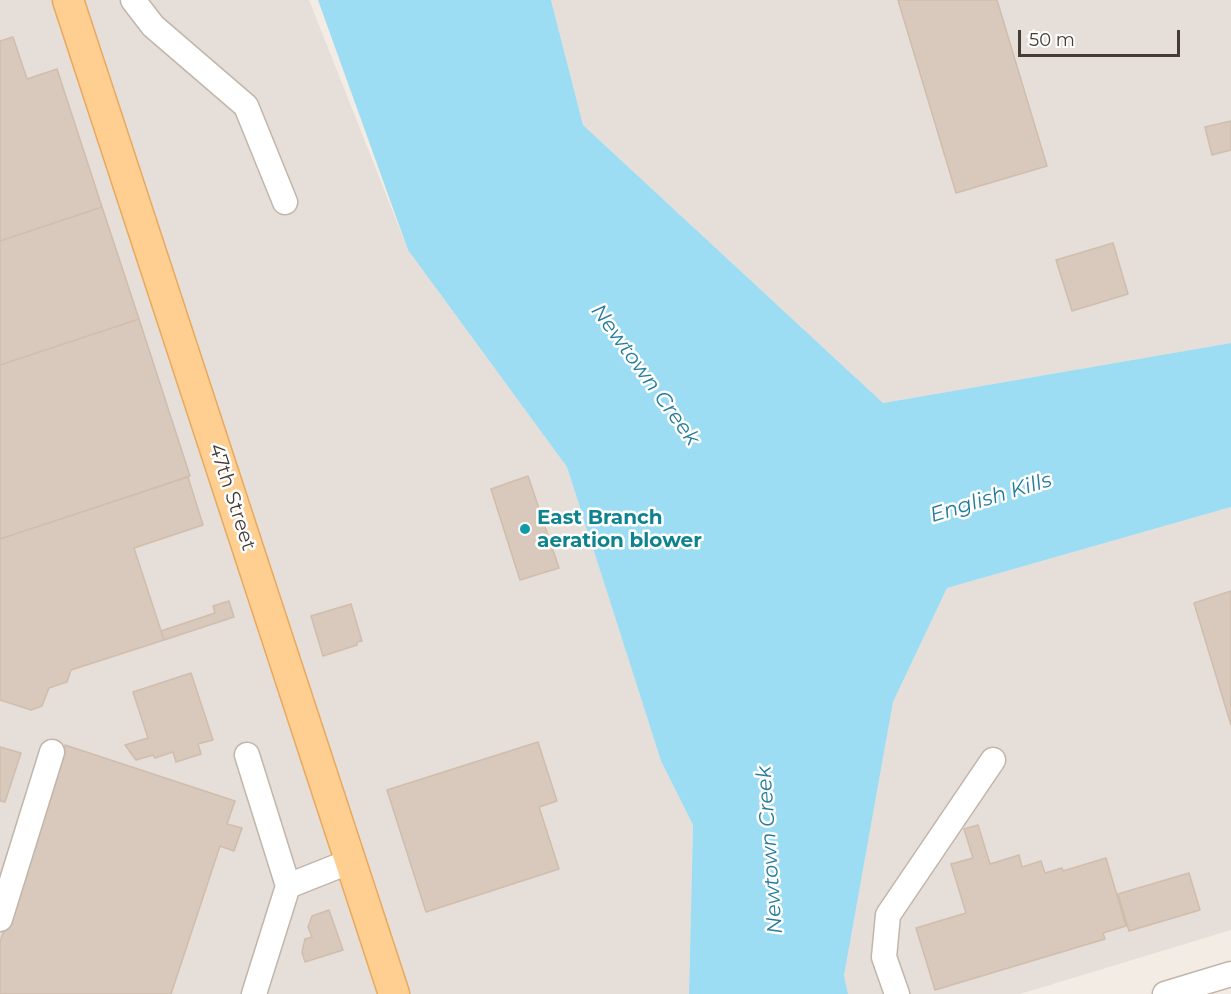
<!DOCTYPE html>
<style>
body{margin:0}
#map{position:relative;width:1231px;height:994px;overflow:hidden;background:#f3ece4;font-family:Montserrat,sans-serif}
canvas{display:block}
.scale{position:absolute;left:1018px;top:30px;width:162px;height:27px;box-sizing:border-box;border:3px solid #453c34;border-top:0;padding-left:8px;font-size:18px;line-height:21px;white-space:nowrap;color:#453c34;-webkit-text-stroke:4px #fff;paint-order:stroke}
</style>
<div id="map">
<canvas width="1231" height="994"></canvas>
<div class="scale">50 m</div>
</div>
<script>
const context = document.querySelector('canvas').getContext('2d');
context.lineJoin = 'round';
function fillPath(path, color) { context.fillStyle = color; context.fill(path, 'evenodd'); }
const toPath = rows => new Path2D(rows.map(r => 'M' + r).join(''));
function strokePath(path, color, width, dash) { context.strokeStyle = color; context.lineWidth = width; context.lineCap = dash ? 'butt' : 'round'; context.setLineDash(dash || []); context.stroke(path); }
function write(font, color, halo, rows, align = 'center') {
  context.font = font + ' Montserrat,sans-serif'; context.lineWidth = 5; context.setLineDash([]); context.textBaseline = 'middle'; context.strokeStyle = halo; context.fillStyle = color; for (const [text, x, y, turn = 0] of rows) {
    context.save(); context.translate(x, y); context.rotate((+turn || 0) * Math.PI / 180); context.textAlign = isNaN(turn) ? turn : align; if (halo) context.strokeText(text, 0, 0); context.fillText(text, 0, 0); context.restore();
  }
}
fillPath(toPath([
 [0,0,309,0,408,250,567,467,661,761,693,825,689,994,0,994],
 [551,0,1231,0,1231,343,883,403,583,125],
 [1231,507,1231,930,1020,994,848,994,844,976,893,702,947,588]
]), '#e5ded9');
fillPath(toPath([
 [318,0,551,0,583,125,883,403,1231,343,1231,507,947,588,893,702,844,976,848,994,689,994,693,825,661,761,567,467,408,250]
]), '#9cddf4');
const building = toPath([
 [898,0,997,0,1047,166,956,193,898,0],
 [13,37,27,79,57,69,102,207,0,241,0,41,13,37],
 [1231,121,1231,150,1212,155,1205,127,1231,121],
 [102,207,139,319,0,365,0,241,102,207],
 [1113,243,1128,294,1072,311,1056,260,1113,243],
 [139,319,190,476,0,539,0,365,139,319],
 [528,476,559,568,520,580,491,489,528,476],
 [188,477,203,525,134,548,164,640,71,670,67,682,49,688,42,706,31,710,0,700,0,539,188,477],
 [1231,591,1231,725,1194,603,1231,591],
 [229,601,234,617,164,640,161,631,215,613,213,606,229,601],
 [351,604,362,641,357,642,357,645,323,656,311,616,351,604],
 [191,673,213,740,198,744,201,754,176,762,173,752,155,758,153,755,136,760,125,745,148,738,133,692,191,673],
 [538,742,557,801,539,807,559,869,426,912,387,790,538,742],
 [65,745,235,801,227,824,242,828,234,851,220,846,171,994,0,994,0,942,65,745],
 [0,747,21,753,5,802,0,801,0,747],
 [978,825,990,864,1019,855,1022,867,1041,861,1045,873,1062,868,1063,871,1106,858,1126,926,1103,933,1105,939,935,990,916,928,966,913,951,864,973,858,964,829,978,825],
 [1189,873,1200,910,1129,931,1118,894,1189,873],
 [329,910,343,950,305,962,302,952,305,939,312,937,308,927,312,916,329,910]
]);
fillPath(building, '#d8c9bc');
strokePath(building, '#d0bdac', 1.5);
const minor = toPath([
 [133,0,153,26,246,106,285,202],
 [247,755,288,886],
 [0,919,52,752],
 [254,994,288,886,351,861],
 [897,994,884,957,888,915,993,760],
 [1165,994,1231,974]
]);
const major = toPath([
 [68,0,394,994]
]);
strokePath(minor, '#c2b5a9', 27);
strokePath(major, '#e9a95c', 33);
strokePath(minor, '#fff', 24);
strokePath(major, '#ffcf91', 30);
for (const [x, y, r, color] of [
 [525,529,6,"#0f9aa8"]
]) { const dot = new Path2D(); dot.arc(x, y, r, 0, 2 * Math.PI); context.fillStyle = color; context.fill(dot); strokePath(dot, '#fff', 2); }
write('20px', '#453c34', '#fff', [
 ["47th Street",232,497,72]
]);
write('bold 20px', '#0d838f', '#fff', [
 ["East Branch",537,518],
 ["aeration blower",537,541]
], 'left');
write('italic 21px', '#257c9d', '#fff', [
 ["Newtown Creek",645,375,54],
 ["English Kills",991,498,-17],
 ["Newtown Creek",770,850,-94]
]);
</script>
